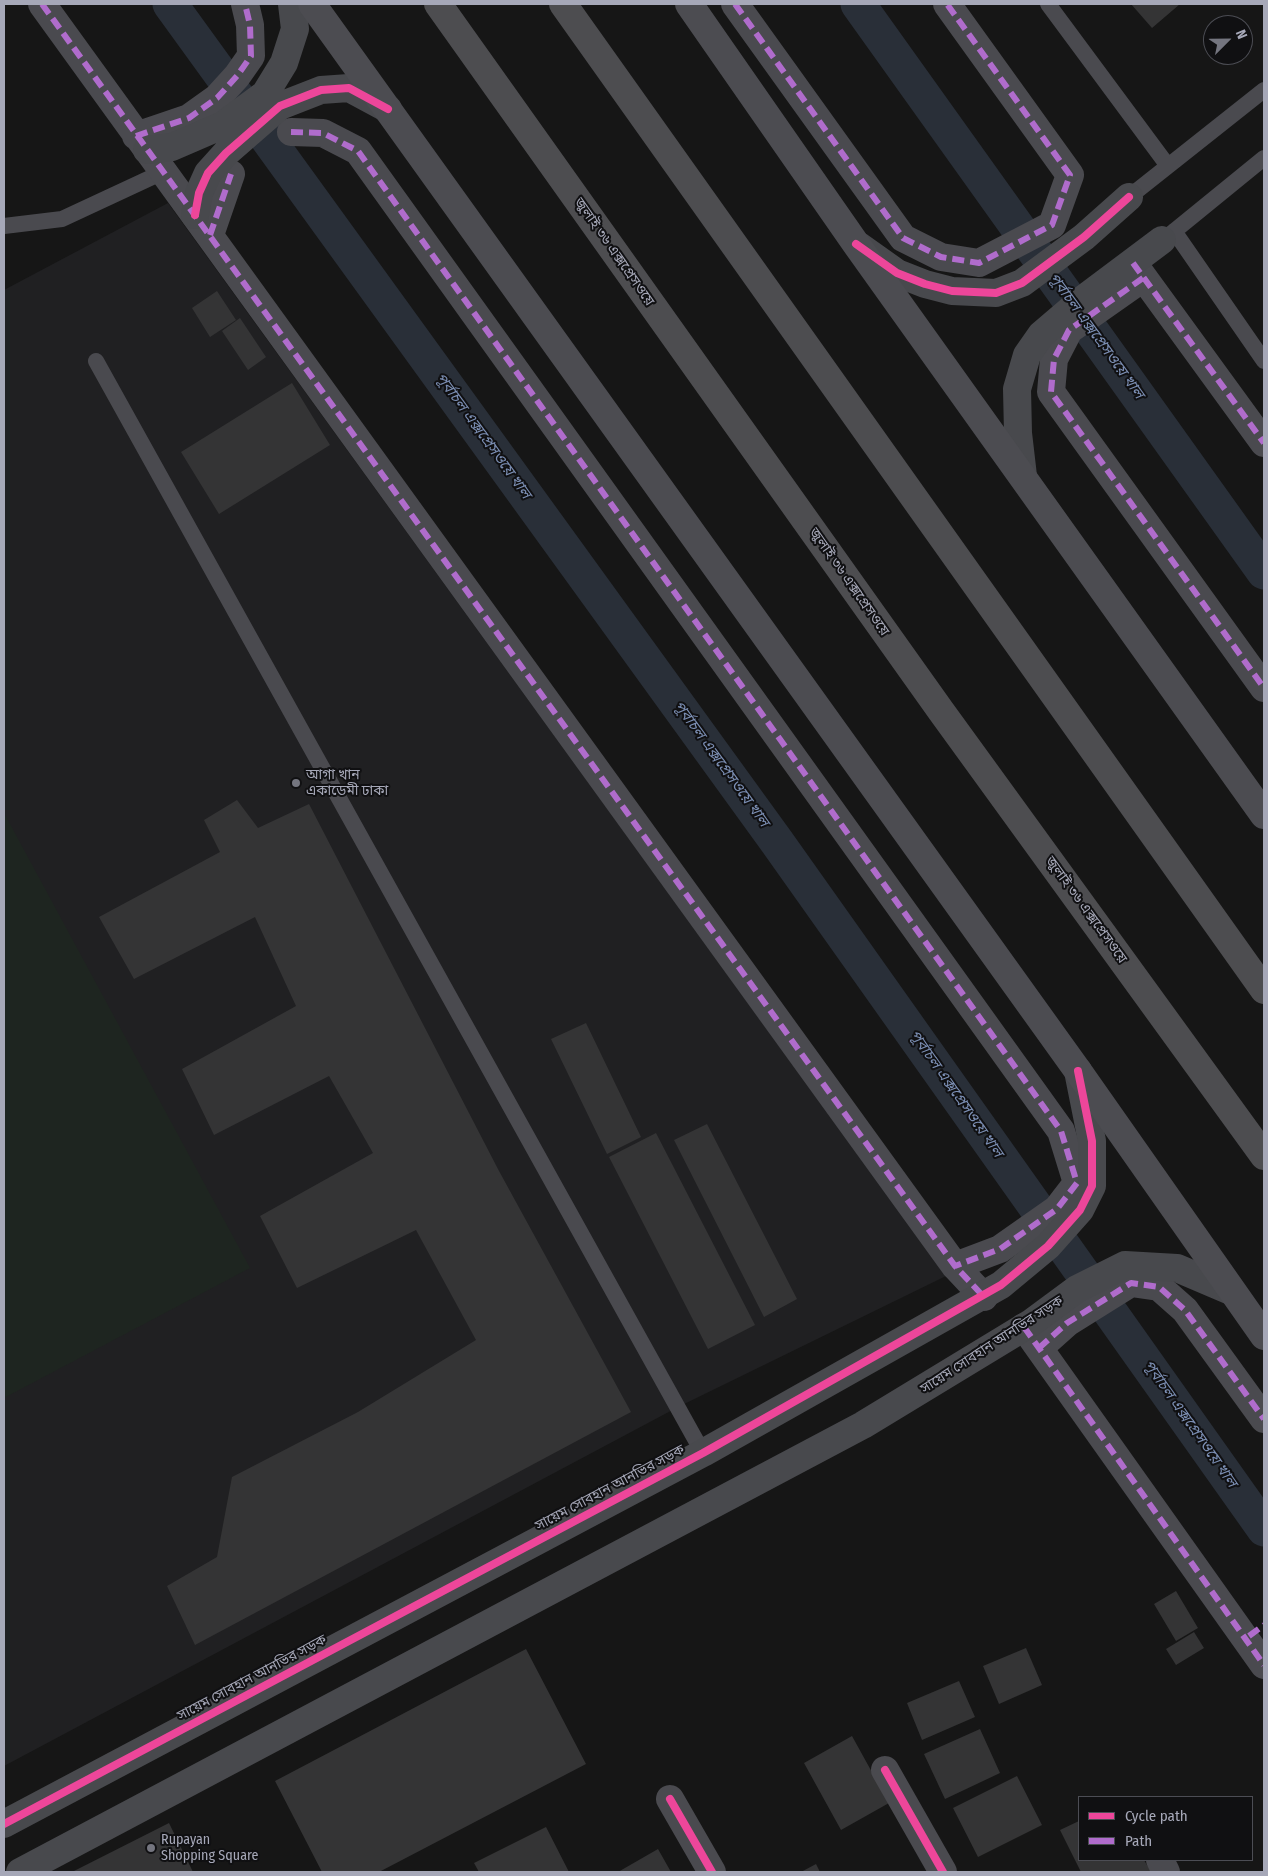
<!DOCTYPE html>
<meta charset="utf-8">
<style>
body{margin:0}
#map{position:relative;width:1268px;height:1876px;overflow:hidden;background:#161616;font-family:"Fira Sans Condensed",sans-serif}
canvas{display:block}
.frame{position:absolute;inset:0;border:5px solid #a6a8b8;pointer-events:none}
.legend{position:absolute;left:1078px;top:1796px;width:175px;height:65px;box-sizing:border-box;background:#101012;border:1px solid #4c4d54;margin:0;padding:6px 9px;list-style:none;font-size:15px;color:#a6a8b8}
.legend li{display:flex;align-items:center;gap:10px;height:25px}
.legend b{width:25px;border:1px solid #4c4d54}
.north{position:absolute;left:1203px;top:15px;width:50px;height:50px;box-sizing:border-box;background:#101012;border:1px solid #4c4d54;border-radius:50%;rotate:67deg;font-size:14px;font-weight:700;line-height:20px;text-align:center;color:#a6a8b8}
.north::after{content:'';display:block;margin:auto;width:18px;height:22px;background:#74757f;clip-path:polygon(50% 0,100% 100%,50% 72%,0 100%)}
</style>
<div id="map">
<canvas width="1268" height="1876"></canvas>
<div class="frame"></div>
<ul class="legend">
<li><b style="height:6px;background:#ed469a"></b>Cycle path</li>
<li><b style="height:6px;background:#b06ccc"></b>Path</li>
</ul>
<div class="north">N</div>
</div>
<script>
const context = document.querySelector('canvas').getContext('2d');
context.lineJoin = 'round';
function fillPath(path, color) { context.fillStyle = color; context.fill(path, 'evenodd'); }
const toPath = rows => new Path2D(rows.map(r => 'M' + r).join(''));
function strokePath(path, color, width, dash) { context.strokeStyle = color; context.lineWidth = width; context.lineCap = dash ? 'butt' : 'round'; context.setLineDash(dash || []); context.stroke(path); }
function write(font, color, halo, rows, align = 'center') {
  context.font = font + ' "Fira Sans Condensed","Noto Sans Bengali",sans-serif'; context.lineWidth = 4; context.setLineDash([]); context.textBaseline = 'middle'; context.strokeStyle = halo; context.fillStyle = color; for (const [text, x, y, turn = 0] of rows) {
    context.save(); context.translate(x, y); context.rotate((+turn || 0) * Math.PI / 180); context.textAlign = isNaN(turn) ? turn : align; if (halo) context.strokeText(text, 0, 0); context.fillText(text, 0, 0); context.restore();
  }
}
fillPath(toPath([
 [168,203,946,1276,678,1407,4,1766,4,290]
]), '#202022');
fillPath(toPath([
 [4,813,250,1268,4,1398]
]), '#1e2520');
strokePath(toPath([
 [170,4,777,842,1264,1529],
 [858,4,1264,572]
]), '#292f38', 35);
fillPath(toPath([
 [1131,4,1180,4,1152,28],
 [217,291,236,320,210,337,192,308],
 [240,318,266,357,248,370,222,331],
 [292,383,330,445,219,514,181,452],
 [237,800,258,828,309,804,499,1171,631,1412,195,1645,167,1586,217,1557,232,1477,358,1412,476,1340,416,1230,297,1288,260,1216,373,1153,329,1076,214,1135,182,1069,296,1006,255,917,134,979,99,917,220,852,204,820],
 [586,1023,641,1137,607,1154,551,1039],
 [707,1124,797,1299,764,1317,674,1140],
 [656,1133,755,1325,708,1349,609,1157],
 [1176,1591,1198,1628,1176,1641,1154,1604],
 [1194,1632,1204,1648,1176,1665,1166,1649],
 [1026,1648,1042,1685,999,1704,983,1666],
 [526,1649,586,1764,379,1872,322,1872,275,1781],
 [959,1681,975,1717,922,1740,907,1703],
 [980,1729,1000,1773,945,1799,924,1754],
 [852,1736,889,1803,841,1830,804,1763],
 [1017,1776,1042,1825,978,1857,953,1808],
 [1079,1821,1079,1860,1144,1860,1151,1872,1081,1872,1060,1830],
 [169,1823,193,1872,72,1872],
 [546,1827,569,1872,479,1872,474,1863],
 [658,1849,671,1872,618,1872],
 [816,1864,820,1872,801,1872]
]), '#343435');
strokePath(toPath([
 [1048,4,1168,166],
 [1129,197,1264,90],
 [4,226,62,219,163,172],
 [1174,231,1264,361],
 [1167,237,1264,158],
 [96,361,703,1453]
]), '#4a4a4f', 16);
strokePath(toPath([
 [42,4,955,1266,984,1297],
 [735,4,903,238,941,257,979,263,1052,225,1070,175,947,4],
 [291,132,323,133,358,151,1061,1131,1077,1183,1057,1209,1000,1249,955,1266],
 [136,136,189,118,217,98,237,76,251,56,250,25,245,4],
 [210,235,231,174],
 [1133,263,1264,443],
 [1143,278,1069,330,1054,359,1051,392,1264,688],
 [1024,1327,1264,1665],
 [1039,1348,1067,1323,1131,1283,1159,1287,1185,1310,1264,1419],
 [885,1770,943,1872],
 [670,1799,712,1872],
 [1160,1860,1166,1872]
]), '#4a4a4f', 28);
strokePath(toPath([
 [147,150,172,147,223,125,265,94,284,63,295,29,292,4],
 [195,215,199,193,208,173,226,153,280,106,321,90,349,88,388,109],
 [859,246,897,273,925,284,952,291,996,293,1022,283,1084,237,1129,197],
 [1023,476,1018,433,1017,389,1027,355,1041,335,1082,300,1162,240],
 [4,1824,703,1453,1001,1285,1048,1246,1080,1210,1092,1186,1092,1141,1078,1071],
 [20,1872,863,1425,1031,1323,1077,1289,1125,1265,1177,1268,1231,1291]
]), '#48494d', 28);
strokePath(toPath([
 [312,4,1078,1071,1264,1336],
 [689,4,856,244,1264,815]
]), '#4c4c51', 28);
strokePath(toPath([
 [438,4,941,711,1264,1156],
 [563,4,1264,990]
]), '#4d4d50', 28);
strokePath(toPath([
 [42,4,955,1266,984,1297],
 [735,4,903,238,941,257,979,263,1052,225,1070,175,947,4],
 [291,132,323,133,358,151,1061,1131,1077,1183,1057,1209,1000,1249,955,1266],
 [136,136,189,118,217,98,237,76,251,56,250,25,245,4],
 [210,235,231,174],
 [1133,263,1264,443],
 [1143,278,1069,330,1054,359,1051,392,1264,688],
 [1024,1327,1264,1665],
 [1039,1348,1067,1323,1131,1283,1159,1287,1185,1310,1264,1419],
 [1249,1636,1264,1625]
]), '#b06ccc', 6, [12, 6]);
strokePath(toPath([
 [195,215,199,193,208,173,226,153,280,106,321,90,349,88,388,109],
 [856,244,897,273,925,284,952,291,996,293,1022,283,1084,237,1129,197],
 [885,1770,943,1872],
 [670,1799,712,1872],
 [4,1824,703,1453,1001,1285,1048,1246,1080,1210,1092,1186,1092,1141,1078,1071]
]), '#ed469a', 8);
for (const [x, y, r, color] of [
 [296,783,5,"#74757f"],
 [151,1848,5,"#74757f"]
]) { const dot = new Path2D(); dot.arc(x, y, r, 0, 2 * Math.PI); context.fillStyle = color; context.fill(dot); strokePath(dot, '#101012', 2); }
write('14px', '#a6a8b8', '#101012', [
 ["জুলাই ৩৬ এক্সপ্রেসওয়ে",614,252,55],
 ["জুলাই ৩৬ এক্সপ্রেসওয়ে",849,582,55],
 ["জুলাই ৩৬ এক্সপ্রেসওয়ে",1086,910,54],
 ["সায়েম সোবহান আনভির সড়ক",992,1345,-33],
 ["সায়েম সোবহান আনভির সড়ক",610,1488,-28],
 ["সায়েম সোবহান আনভির সড়ক",252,1678,-28]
]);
write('14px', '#a6a8b8', '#101012', [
 ["আগা খান",306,775],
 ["একাডেমী ঢাকা",306,791],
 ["Rupayan",161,1840],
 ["Shopping Square",161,1856]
], 'left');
write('italic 15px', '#7c8fb4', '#101012', [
 ["পূর্বাচল এক্সপ্রেসওয়ে খাল",1096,336,54],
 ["পূর্বাচল এক্সপ্রেসওয়ে খাল",483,436,54],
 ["পূর্বাচল এক্সপ্রেসওয়ে খাল",721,764,54],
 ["পূর্বাচল এক্সপ্রেসওয়ে খাল",956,1094,55],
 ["পূর্বাচল এক্সপ্রেসওয়ে খাল",1190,1424,55]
]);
</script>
